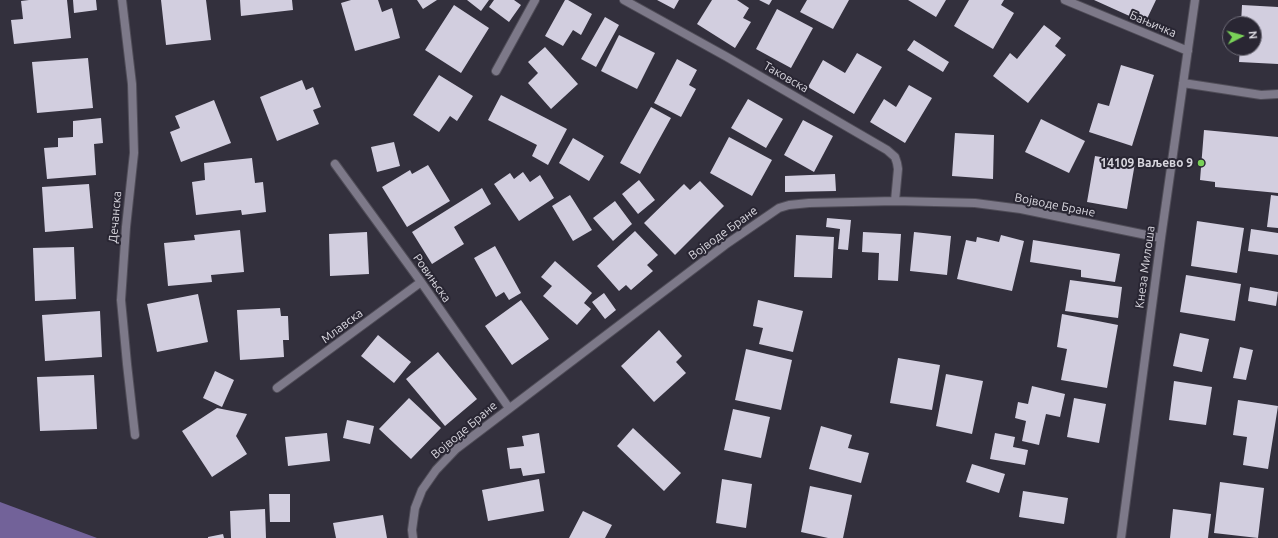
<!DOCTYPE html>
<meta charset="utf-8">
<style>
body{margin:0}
#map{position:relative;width:1278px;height:538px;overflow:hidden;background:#33303d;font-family:Ubuntu,sans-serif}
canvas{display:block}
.north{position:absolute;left:1222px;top:16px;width:40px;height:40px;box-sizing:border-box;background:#292633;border:1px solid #6f6d78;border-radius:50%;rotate:84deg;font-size:11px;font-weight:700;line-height:16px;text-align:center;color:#d9d7df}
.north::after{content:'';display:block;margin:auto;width:14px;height:18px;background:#79d158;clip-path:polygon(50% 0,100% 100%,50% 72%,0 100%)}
</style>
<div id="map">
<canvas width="1278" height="538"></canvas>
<div class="north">N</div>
</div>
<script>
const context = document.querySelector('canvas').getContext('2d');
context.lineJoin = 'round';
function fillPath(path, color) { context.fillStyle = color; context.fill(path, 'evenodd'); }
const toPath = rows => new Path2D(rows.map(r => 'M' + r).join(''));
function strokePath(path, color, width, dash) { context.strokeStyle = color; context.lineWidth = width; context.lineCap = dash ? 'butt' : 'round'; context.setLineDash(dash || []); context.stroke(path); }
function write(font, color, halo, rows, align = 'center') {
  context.font = font + ' Ubuntu,sans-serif'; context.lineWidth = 4; context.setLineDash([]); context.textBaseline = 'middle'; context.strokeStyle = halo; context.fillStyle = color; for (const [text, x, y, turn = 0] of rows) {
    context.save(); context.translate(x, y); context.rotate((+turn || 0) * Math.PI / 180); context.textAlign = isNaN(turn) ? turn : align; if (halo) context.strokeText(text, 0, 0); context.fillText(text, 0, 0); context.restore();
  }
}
fillPath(toPath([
 [0,502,97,538,0,538]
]), '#726299');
fillPath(toPath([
 [29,0,67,0,71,38,14,44,11,20,23,19,21,1],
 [73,0,96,0,97,10,74,13],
 [161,0,206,0,211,40,166,45],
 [240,0,292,0,293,10,241,16],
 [351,0,378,0,382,12,392,8,400,38,355,51,341,3],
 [417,0,437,0,423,9],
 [467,0,489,0,481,11],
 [494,0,514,0,521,5,509,22,489,7],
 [565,0,568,0,592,14,581,35,573,30,563,46,545,36],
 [657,0,679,0,674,9],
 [712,0,737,0,749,8,743,18,751,22,735,48,697,24],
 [759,0,772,0,769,5],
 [807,0,849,0,833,29,800,12],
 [908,0,946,0,936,17],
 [969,0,1004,0,1001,5,1014,13,993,49,954,26],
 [1094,0,1156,0,1145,23],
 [454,5,489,28,461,73,425,50],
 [1242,5,1278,7,1278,64,1239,62,1240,48,1254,48,1254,24,1241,24],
 [777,9,813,28,791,68,756,49],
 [605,17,619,25,596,67,581,59],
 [1044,25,1061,38,1055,46,1066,55,1028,103,993,76,1010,53,1017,59],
 [619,35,655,53,637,89,601,71],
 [914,40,949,62,943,72,907,50],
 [545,47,578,84,551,109,528,83,538,73,528,62],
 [857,53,882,67,854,114,808,87,823,60,845,73],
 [88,58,93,108,37,113,32,62],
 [677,59,697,70,689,85,696,89,681,117,654,103],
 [1121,65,1154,75,1132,146,1089,132,1098,103,1109,106],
 [439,75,473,96,457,121,450,116,439,132,413,115],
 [302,80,306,90,313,87,321,107,313,110,319,124,277,141,260,97],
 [909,85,932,98,905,143,870,122,884,99,896,107],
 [501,95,567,129,548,165,532,156,537,145,488,120],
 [748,99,783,119,766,148,731,128],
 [214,100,231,143,181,162,170,132,180,128,175,116],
 [651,107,671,118,640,174,620,163],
 [101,118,103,143,94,144,96,175,47,179,44,148,58,147,58,138,73,137,73,121],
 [1041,119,1085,141,1069,173,1025,152],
 [803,120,833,136,814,172,784,155],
 [1204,130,1278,137,1278,193,1215,187,1215,182,1200,180],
 [955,133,994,135,993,179,952,176],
 [729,137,772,160,752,196,710,173],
 [573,138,604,156,589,181,559,163],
 [394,142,400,166,377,172,371,147],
 [1095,156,1135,163,1127,209,1087,202],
 [252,158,255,183,263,182,266,212,242,215,241,210,196,215,192,182,205,180,204,163],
 [428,165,450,201,407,227,382,187,410,170,412,174],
 [523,172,530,182,540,175,554,198,519,221,494,184,510,173,514,179],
 [835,174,836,191,785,192,785,176],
 [639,180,655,200,638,214,622,194],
 [700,181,724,206,675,255,644,223,684,184,690,190],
 [89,184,93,228,45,232,42,187],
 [482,188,491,204,454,227,464,244,432,264,412,232],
 [570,195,592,230,573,241,552,206],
 [1271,195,1278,196,1278,228,1267,227],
 [615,201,632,224,613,241,593,218],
 [827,218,851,220,848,250,838,249,840,229,826,227],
 [1197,221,1244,228,1237,273,1191,266],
 [1251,229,1278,233,1278,255,1248,251],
 [240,230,244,272,211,275,212,282,168,286,164,243,195,240,194,235],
 [635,231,658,255,647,265,653,271,631,290,626,285,619,291,597,266],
 [367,232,369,274,330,276,329,234],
 [863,232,901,234,898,281,878,280,879,253,862,252],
 [914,232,951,236,947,275,910,271],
 [796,235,834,237,832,278,794,277],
 [1001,235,1024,241,1012,291,957,279,966,240,976,242,977,237,999,242],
 [1033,240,1120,254,1115,282,1081,277,1081,270,1030,262],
 [495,246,521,293,509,300,504,292,496,297,474,258],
 [74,247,76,299,35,301,33,248],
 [555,261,592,293,584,303,591,309,577,325,543,296,552,286,541,277],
 [1186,275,1241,284,1235,321,1180,312],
 [1070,280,1122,287,1118,318,1065,311],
 [1250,287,1278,292,1276,306,1248,301],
 [604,293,616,310,605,319,592,302],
 [198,294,208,342,157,352,147,304],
 [521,300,549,339,512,365,485,326],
 [758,300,803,311,793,352,759,344,763,328,753,326],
 [280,308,281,316,288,316,289,340,283,340,284,357,240,360,237,310],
 [100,311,102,357,45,361,42,315],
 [1062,314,1118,325,1107,388,1061,380,1067,349,1057,347],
 [659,330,682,356,676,362,686,373,654,402,621,366],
 [1180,333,1209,339,1202,372,1173,366],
 [378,335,411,362,394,383,361,356],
 [1240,347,1253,350,1246,380,1233,378],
 [746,349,792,360,781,410,735,400],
 [438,352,477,399,445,426,406,379],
 [898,358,940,365,932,410,890,403],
 [215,371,234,380,222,407,203,398],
 [946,374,983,381,972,434,936,426],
 [94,375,97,429,40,431,37,377],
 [1174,381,1212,387,1206,425,1169,420],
 [1032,386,1065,394,1060,417,1046,414,1039,445,1022,441,1026,421,1015,418,1018,402,1028,404],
 [409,398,441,428,411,459,379,429],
 [1074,398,1106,404,1099,443,1067,437],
 [1238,400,1278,406,1268,469,1243,465,1247,437,1233,435],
 [217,408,247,414,236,436,247,454,212,477,182,431],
 [733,409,770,417,761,458,724,450],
 [347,420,374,426,370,444,343,438],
 [821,426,852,435,848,448,869,453,861,483,809,469],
 [633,428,681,473,664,491,617,446],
 [327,433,330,461,288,466,285,437],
 [539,433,545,473,523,476,521,468,510,469,507,448,524,446,522,436],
 [995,433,1015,437,1013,447,1028,450,1025,465,990,459],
 [972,464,1005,474,999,493,966,482],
 [539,479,544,511,488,521,482,490],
 [722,479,752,484,746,528,716,523],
 [1220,482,1264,488,1258,538,1214,533],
 [810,486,852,495,843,538,828,538,801,532],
 [1023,491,1068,498,1064,524,1019,517],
 [269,494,290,494,290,522,270,522],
 [265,509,266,538,231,538,230,511],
 [1173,509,1211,514,1208,538,1170,538],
 [583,511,612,525,605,538,569,538],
 [383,515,387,538,336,538,333,523],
 [223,534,224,538,208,538,208,537]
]), '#d2cedf');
const minor = toPath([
 [122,0,132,84,134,153,126,227,121,300,127,364,135,435],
 [624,0,727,57,887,150,895,157,897,163,898,169,895,201],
 [1065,0,1188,51],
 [496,71,535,0],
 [1183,83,1261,95,1278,94],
 [335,164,421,282,509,408],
 [277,388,421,282],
 [413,538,412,530,415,508,422,490,436,470,456,449,725,245,779,208,789,205,809,203,895,201,975,203,1021,209,1161,238],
 [1121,538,1161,238,1195,0]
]);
strokePath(minor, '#504d58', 10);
strokePath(minor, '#7d7989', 8);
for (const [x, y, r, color] of [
 [1201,163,4,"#79d158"]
]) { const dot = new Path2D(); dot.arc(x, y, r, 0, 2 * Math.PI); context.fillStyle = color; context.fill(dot); strokePath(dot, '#292633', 1.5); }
write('12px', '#d9d7df', '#292633', [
 ["Бањичка",1153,24,23],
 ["Таковска",786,77,30],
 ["Војводе Бране",1055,205,11],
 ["Дечанска",115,217,-85],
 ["Војводе Бране",723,233,-36],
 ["Кнеза Милоша",1145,267,-82],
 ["Ровињска",432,278,55],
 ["Млавска",342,326,-37],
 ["Војводе Бране",464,430,-40]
]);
write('bold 12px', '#d9d7df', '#292633', [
 ["14109 Ваљево 9",1193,163]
], 'right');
</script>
